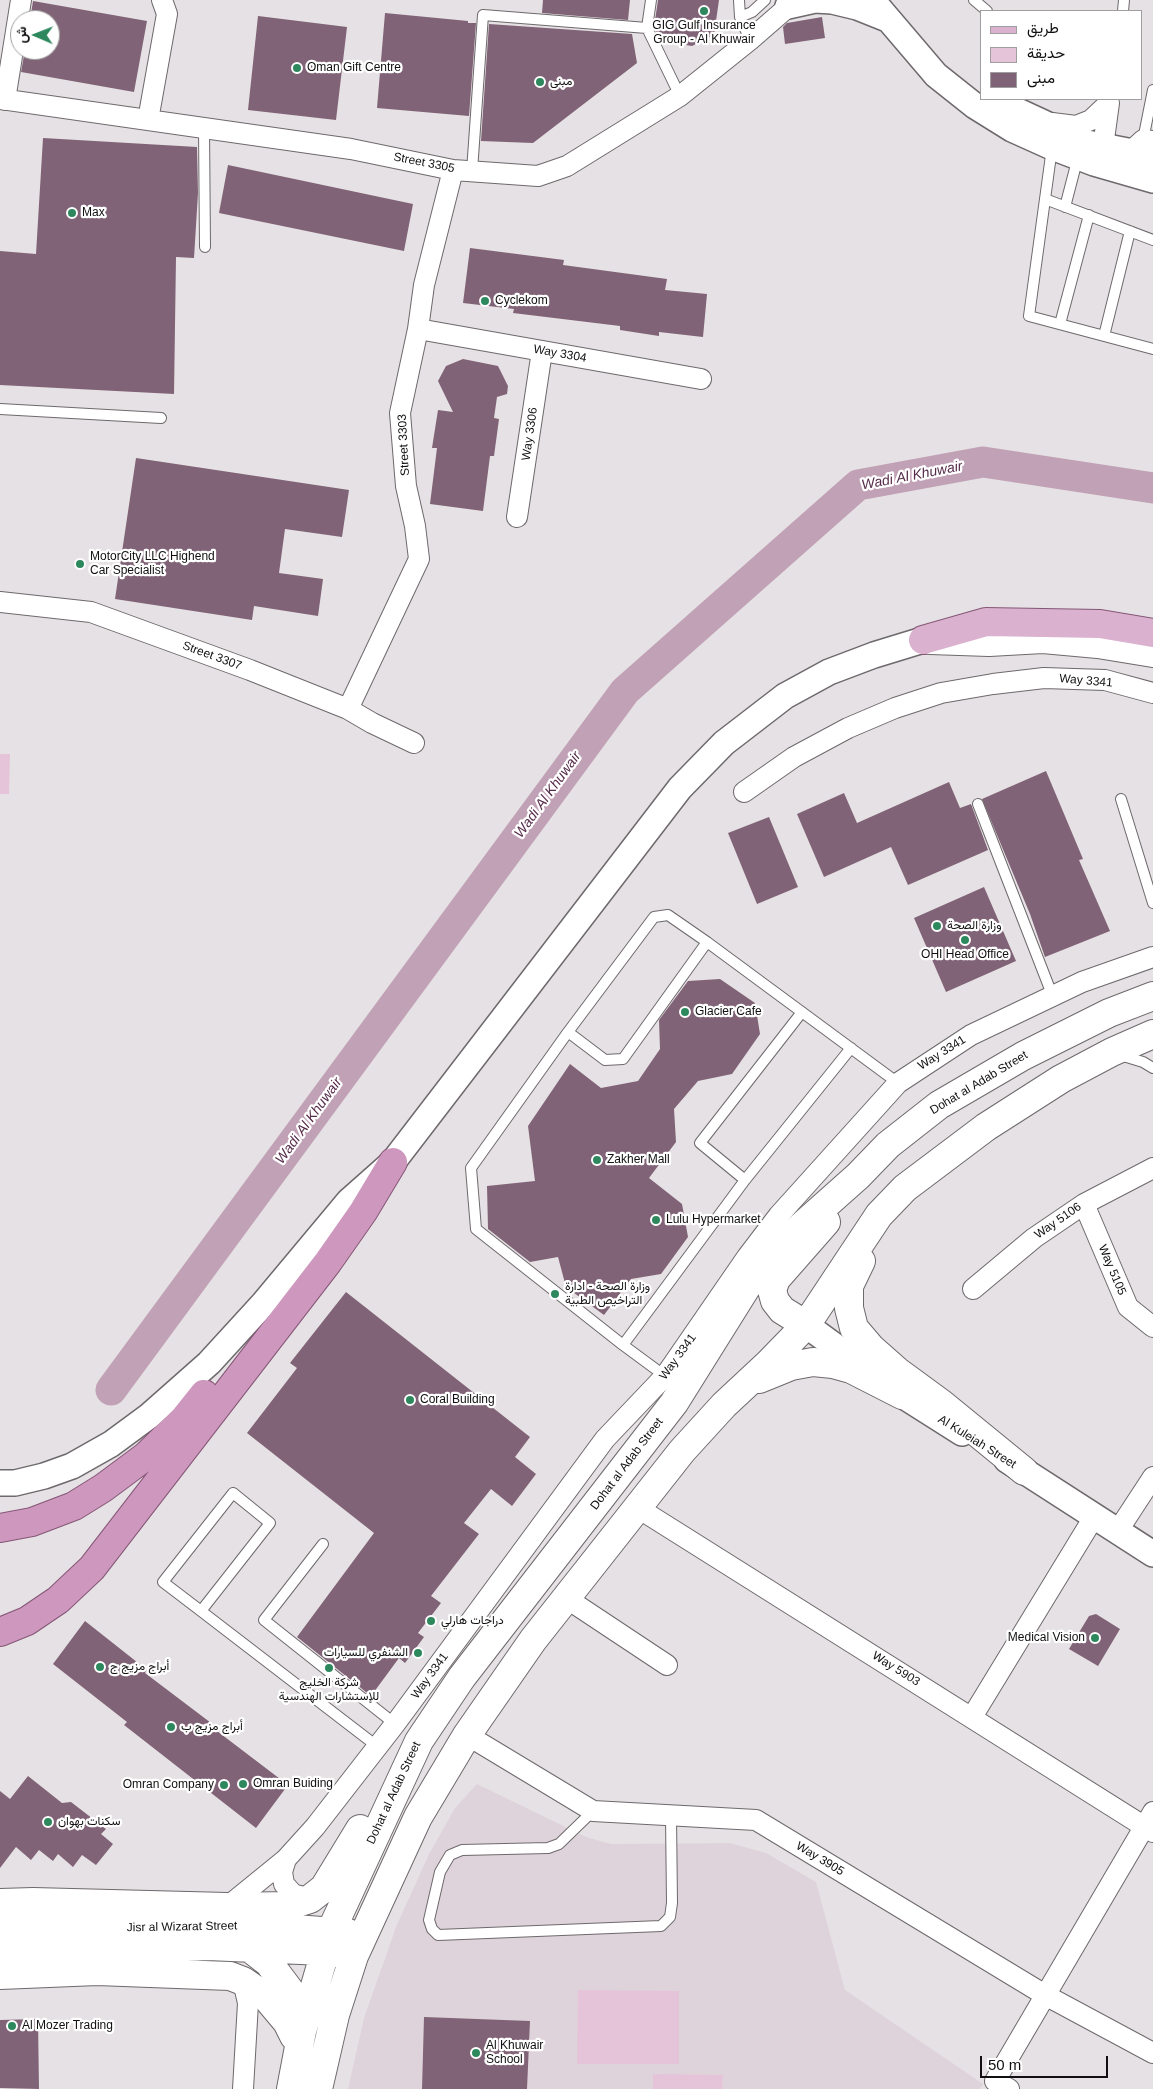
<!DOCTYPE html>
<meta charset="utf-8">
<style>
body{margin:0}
#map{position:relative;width:1153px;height:2089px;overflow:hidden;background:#e6e1e4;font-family:Helvetica,Vazirmatn,sans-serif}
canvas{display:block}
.legend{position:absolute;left:980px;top:10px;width:162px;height:90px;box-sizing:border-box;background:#fff;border:1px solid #a09f9f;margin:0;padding:6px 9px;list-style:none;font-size:15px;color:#110f10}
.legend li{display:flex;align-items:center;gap:10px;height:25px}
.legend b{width:25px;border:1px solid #a09f9f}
.north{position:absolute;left:10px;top:10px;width:50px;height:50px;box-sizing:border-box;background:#fff;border:1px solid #a09f9f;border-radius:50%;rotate:271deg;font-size:14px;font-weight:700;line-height:20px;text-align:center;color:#110f10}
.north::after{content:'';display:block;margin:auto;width:18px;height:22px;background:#2e885e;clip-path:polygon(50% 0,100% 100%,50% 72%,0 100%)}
.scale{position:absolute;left:980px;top:2056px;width:128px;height:22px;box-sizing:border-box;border:2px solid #110f10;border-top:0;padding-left:6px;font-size:15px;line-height:18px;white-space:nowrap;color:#110f10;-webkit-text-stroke:4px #fff;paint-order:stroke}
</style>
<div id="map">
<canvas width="1153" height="2089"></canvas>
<ul class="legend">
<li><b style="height:6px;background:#dab1ce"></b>طريق</li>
<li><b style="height:14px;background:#e5c4d9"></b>حديقة</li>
<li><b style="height:14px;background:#806376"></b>مبنى</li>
</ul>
<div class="north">ش</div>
<div class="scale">50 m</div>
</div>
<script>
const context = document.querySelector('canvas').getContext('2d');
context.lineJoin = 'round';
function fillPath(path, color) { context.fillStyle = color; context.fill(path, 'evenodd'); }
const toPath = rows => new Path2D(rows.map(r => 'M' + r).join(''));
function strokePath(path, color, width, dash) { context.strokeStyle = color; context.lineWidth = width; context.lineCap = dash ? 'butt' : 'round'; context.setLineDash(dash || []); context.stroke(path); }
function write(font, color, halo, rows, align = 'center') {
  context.font = font + ' Helvetica,Vazirmatn,sans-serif'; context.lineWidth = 4.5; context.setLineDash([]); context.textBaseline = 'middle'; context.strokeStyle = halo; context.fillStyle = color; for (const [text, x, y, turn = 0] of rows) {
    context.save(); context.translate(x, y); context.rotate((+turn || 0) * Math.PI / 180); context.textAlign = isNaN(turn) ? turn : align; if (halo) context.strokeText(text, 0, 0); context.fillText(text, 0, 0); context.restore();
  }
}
fillPath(toPath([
 [477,1784,586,1837,611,1844,730,1843,766,1853,816,1882,845,1990,983,2084,980,2089,348,2089,364,2018,396,1927,429,1854,455,1808]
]), '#dfd3db');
fillPath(toPath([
 [0,754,10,754,9,794,0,794],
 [578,1990,679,1991,679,2064,577,2064],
 [653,2074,723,2075,722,2089,653,2089]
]), '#e5c4d9');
strokePath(toPath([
 [111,1390,625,691,858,485,983,462,1153,488]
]), '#c1a1b5', 31);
fillPath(toPath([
 [543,0,630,0,628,20,542,13],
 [658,0,719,0,714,35,692,46,661,41,654,27],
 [33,1,147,21,134,92,21,72,25,50,50,50,50,20,30,20],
 [385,13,468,21,468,23,476,23,469,116,377,108],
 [258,16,347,27,336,120,248,110],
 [822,17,825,38,785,44,783,27,787,23],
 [489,24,632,34,637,63,533,143,481,141],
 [43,138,197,147,198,193,194,258,176,257,174,394,0,385,0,251,36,254],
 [228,165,413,204,404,251,219,213],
 [470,248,564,260,563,265,667,279,665,290,707,294,703,337,659,332,659,336,620,330,620,326,513,313,514,309,463,303],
 [463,359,498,366,508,386,507,394,497,397,494,418,499,419,494,456,490,456,483,511,430,504,437,448,432,448,438,410,453,412,438,381,446,366],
 [136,458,349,490,342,537,285,529,279,573,323,579,318,616,254,606,252,620,115,599],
 [1046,771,1083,859,1079,860,1110,931,1045,957,1030,914,982,799],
 [949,782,960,808,971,804,988,850,908,885,891,847,824,877,797,814,844,793,857,823],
 [769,817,798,887,757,904,728,833],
 [984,887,1016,961,946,992,914,918],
 [720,979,755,1003,760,1034,732,1074,698,1081,674,1109,676,1142,649,1178,682,1204,688,1237,661,1274,631,1279,604,1315,566,1287,558,1257,530,1262,488,1229,487,1186,535,1181,528,1126,570,1064,601,1088,638,1081,660,1049,659,1020,688,981],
 [346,1292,530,1437,515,1457,536,1474,512,1506,491,1489,464,1523,479,1534,431,1596,441,1603,418,1633,424,1637,405,1663,399,1658,371,1696,297,1637,374,1533,247,1433,297,1368,290,1363],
 [1096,1614,1120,1629,1098,1666,1069,1649,1089,1616],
 [85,1621,147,1670,145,1673,219,1729,217,1731,288,1785,256,1828,124,1725,127,1722,53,1664],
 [28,1776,62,1803,71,1802,106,1829,101,1834,113,1844,96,1865,82,1855,73,1867,58,1854,53,1861,39,1850,31,1860,16,1847,0,1868,0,1791,10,1799],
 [424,2017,530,2021,527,2089,422,2089],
 [38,2019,39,2089,0,2088,0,2020]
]), '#806376');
const service = toPath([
 [651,0,647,28,680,96],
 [739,0,740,17,750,40],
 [974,0,987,11],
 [1123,11,1124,0],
 [740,17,752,12,765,0],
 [204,128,205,247],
 [1143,140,1153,90],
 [1052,148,1029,316,1153,349],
 [472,171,483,15,647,28],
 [1045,199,1153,240],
 [1065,207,1078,157],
 [1060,324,1089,215],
 [1104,336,1130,231],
 [0,409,161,418],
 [1121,799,1153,903],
 [978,804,1053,997],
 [707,942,668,915,654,917,568,1032,605,1060,623,1059,707,942,898,1083],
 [802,1012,700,1143,745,1180,851,1048],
 [568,1032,471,1168,476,1229,623,1345],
 [1120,1055,1143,1062,1153,1068],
 [665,1376,623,1345,745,1180],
 [323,1544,264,1620,395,1724],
 [201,1611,270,1523,233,1493,163,1582,201,1611,378,1747],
 [593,1811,559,1844,548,1848,462,1850,450,1855,440,1872,429,1920,432,1929,438,1935,661,1926,670,1917,672,1903,671,1816]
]);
const minor = toPath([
 [0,99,351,149,453,170,538,176,567,166,680,96,750,40,796,0],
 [5,100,21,0],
 [148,120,167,14,162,0],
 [1052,123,1076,126,1091,120,1109,103],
 [1103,147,1109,103],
 [1130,152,1143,140,1153,141],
 [418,329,701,379],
 [517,517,542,351],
 [0,602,91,612,250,670,348,709,372,723,414,743],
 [348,709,419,559,415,526,406,486,400,413,418,329,424,285,453,170],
 [744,792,794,757,848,728,895,708,941,693,993,684,1044,678,1105,680,1153,693],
 [1084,1204,1128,1307,1153,1327],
 [973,1289,1034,1238,1084,1204,1153,1168],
 [638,1508,1153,1832],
 [1117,1532,1153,1477],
 [566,1598,667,1665],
 [972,1717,1094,1517],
 [467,1735,593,1811,756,1820,1045,1995,1153,2053],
 [286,1859,282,1872,284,1884,293,1894,310,1899],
 [227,1907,286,1859,315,1827,395,1724,605,1439,665,1376,747,1257,779,1215,898,1083,971,1035,1082,982,1153,957],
 [243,1981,248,2003,243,2089],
 [1009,2089,995,2081,1153,1812]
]);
const tertiary = toPath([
 [872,0,936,75,975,106,1012,129,1052,147,1094,163,1153,180],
 [788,6,815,0,832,1,857,7,887,19],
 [992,99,1087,143,1153,156],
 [806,1325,902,1395,962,1433],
 [1007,1460,1153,1554],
 [0,1483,15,1483,44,1476,72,1466,111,1444,149,1416,209,1363,263,1304,349,1201,393,1162,680,788,724,743,785,696,829,672,874,655,923,640]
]);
const secondary = toPath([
 [930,640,989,642,1043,639,1098,644,1153,653],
 [861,1261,849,1286,849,1308,854,1328,871,1348,897,1371,942,1404,1024,1471],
 [806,1325,782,1310,775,1301,772,1290,776,1279,826,1222],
 [759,1379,791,1366,813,1362,833,1364,851,1369,902,1395],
 [0,1903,33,1902,227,1907,288,1906,310,1899,324,1888,360,1829],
 [0,1931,51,1927,255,1926,348,1933],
 [247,1946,269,1963,290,1991,294,2005,294,2033],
 [0,1958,63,1951,208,1946,324,1951,343,1954],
 [0,1975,97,1971,230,1976,243,1981,266,1997,287,2022,294,2036],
 [291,2089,302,2031,331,1931,419,1741,462,1677,674,1403,749,1283,777,1248,858,1176,888,1145,939,1105,1023,1056,1109,1013,1153,996],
 [318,2089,335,2015,354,1956,418,1817,467,1735,533,1640,682,1451,724,1405,768,1364,806,1325,879,1215,905,1188,986,1127,1061,1079,1112,1052,1153,1034]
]);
const primary = toPath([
 [923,640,986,622,1100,624,1153,633]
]);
const trunk = toPath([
 [0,1528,32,1522,74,1506,103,1488,146,1456,184,1419,204,1394],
 [0,1632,27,1621,58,1600,92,1568,328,1262,363,1212,393,1162]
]);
strokePath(service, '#6e696c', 12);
strokePath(minor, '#6e696c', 22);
strokePath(tertiary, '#6e696c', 28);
strokePath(secondary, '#6e696c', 30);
strokePath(primary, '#845676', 30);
strokePath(trunk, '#845676', 30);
strokePath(service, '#fff', 10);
strokePath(minor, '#fff', 20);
strokePath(tertiary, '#fff', 25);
strokePath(secondary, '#fff', 28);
strokePath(primary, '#dab1ce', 28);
strokePath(trunk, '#ce97be', 28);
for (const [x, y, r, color] of [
 [704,11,5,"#2e885e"],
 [297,68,5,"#2e885e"],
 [540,82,5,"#2e885e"],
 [72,213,5,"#2e885e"],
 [485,301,5,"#2e885e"],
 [80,564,5,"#2e885e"],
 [937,926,5,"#2e885e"],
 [965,940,5,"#2e885e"],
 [685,1012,5,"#2e885e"],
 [597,1160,5,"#2e885e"],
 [656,1220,5,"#2e885e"],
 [555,1294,5,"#2e885e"],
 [410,1400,5,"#2e885e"],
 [431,1621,5,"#2e885e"],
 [1095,1638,5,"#2e885e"],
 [418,1653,5,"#2e885e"],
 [100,1667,5,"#2e885e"],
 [329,1668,5,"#2e885e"],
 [171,1727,5,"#2e885e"],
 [243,1784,5,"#2e885e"],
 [224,1785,5,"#2e885e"],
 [48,1822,5,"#2e885e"],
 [12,2026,5,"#2e885e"],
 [476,2053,5,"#2e885e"]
]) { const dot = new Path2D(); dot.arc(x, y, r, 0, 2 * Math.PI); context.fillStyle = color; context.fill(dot); strokePath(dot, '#fff', 2); }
write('12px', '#110f10', '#fff', [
 ["GIG Gulf Insurance",704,26,"center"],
 ["Group - Al Khuwair",704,40,"center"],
 ["Oman Gift Centre",307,68],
 ["مبنى",550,82],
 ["Max",82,213],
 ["Cyclekom",495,301],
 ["MotorCity LLC Highend",90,557],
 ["Car Specialist",90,571],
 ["وزارة الصحة",947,926],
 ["OHI Head Office",965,955,"center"],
 ["Glacier Cafe",695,1012],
 ["Zakher Mall",607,1160],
 ["Lulu Hypermarket",666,1220],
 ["وزارة الصحة - ادارة",565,1287],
 ["التراخيص الطبية",565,1301],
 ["Coral Building",420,1400],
 ["دراجات هارلي",441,1621],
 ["Medical Vision",1085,1638,"right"],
 ["الشنفري للسيارات",408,1653,"right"],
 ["أبراج مزيج ج",110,1667],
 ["شركة الخليج",329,1683,"center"],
 ["للإستشارات الهندسية",329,1697,"center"],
 ["أبراج مزيج ب",181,1727],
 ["Omran Buiding",253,1784],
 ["Omran Company",214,1785,"right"],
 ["سكنات بهوان",58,1822],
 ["Al Mozer Trading",22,2026],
 ["Al Khuwair",486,2046],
 ["School",486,2060]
], 'left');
write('12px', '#110f10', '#fff', [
 ["Street 3305",424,163,11],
 ["Way 3304",560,354,10],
 ["Way 3306",530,434,-82],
 ["Street 3303",404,445,-93],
 ["Street 3307",212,656,20],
 ["Way 3341",1086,681,5],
 ["Way 3341",942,1053,-32],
 ["Dohat al Adab Street",979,1083,-31],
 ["Way 5106",1058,1221,-35],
 ["Way 5105",1112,1270,67],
 ["Way 3341",678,1357,-54],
 ["Al Kuleiah Street",977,1442,32],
 ["Dohat al Adab Street",627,1464,-53],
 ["Way 5903",896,1669,32],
 ["Way 3341",430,1676,-54],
 ["Dohat al Adab Street",394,1793,-65],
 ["Way 3905",820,1859,31],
 ["Jisr al Wizarat Street",182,1927,-1]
]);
write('italic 14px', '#562b4a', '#fff', [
 ["Wadi Al Khuwair",912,476,-11],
 ["Wadi Al Khuwair",548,795,-54],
 ["Wadi Al Khuwair",309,1121,-54]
]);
</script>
